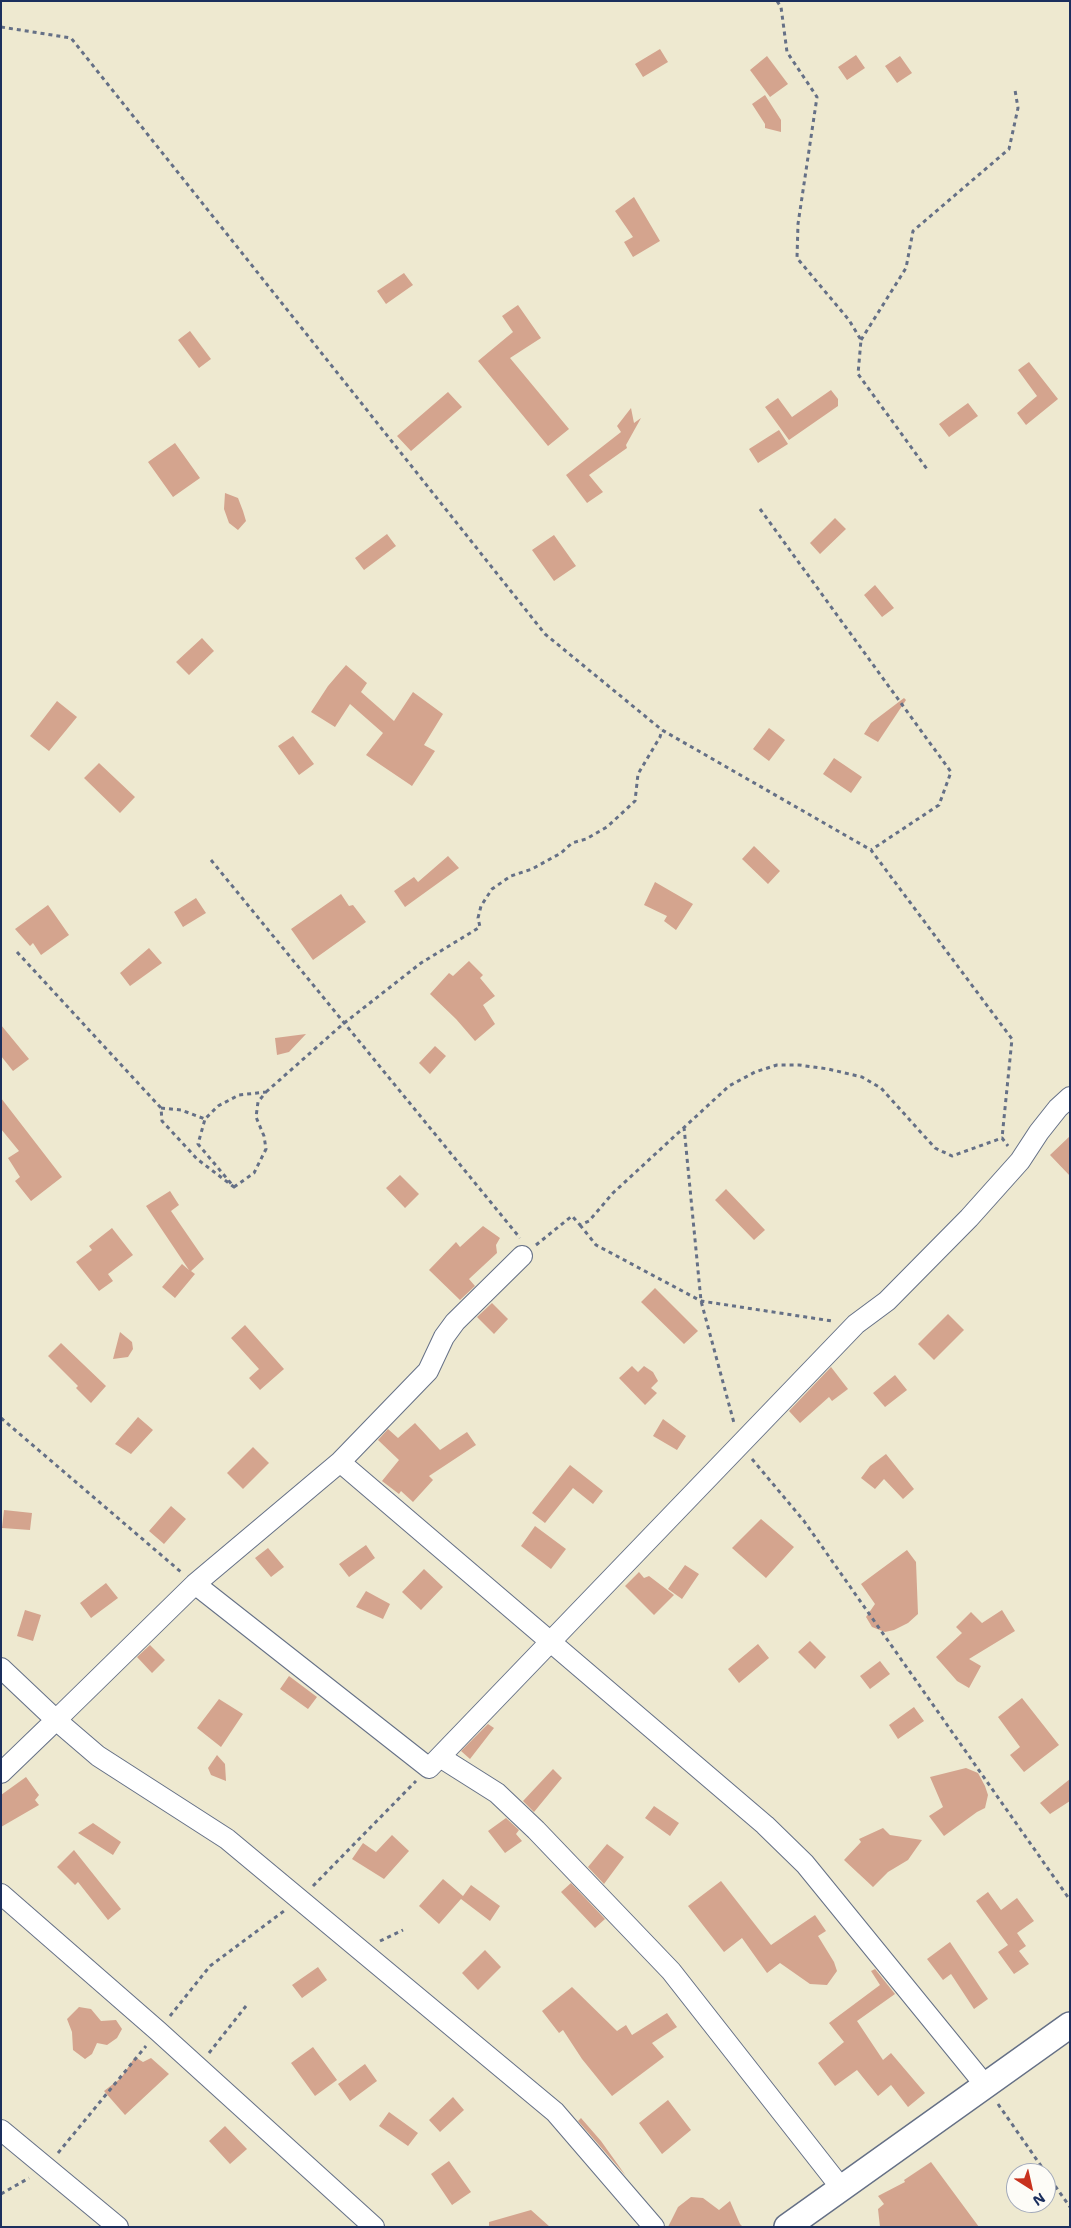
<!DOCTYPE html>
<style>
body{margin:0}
#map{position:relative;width:1071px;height:2228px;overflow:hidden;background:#eee9d0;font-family:"Shantell Sans",sans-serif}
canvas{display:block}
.frame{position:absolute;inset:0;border:2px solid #1b2f5e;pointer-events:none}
.north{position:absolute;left:1006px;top:2163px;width:50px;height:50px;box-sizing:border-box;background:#fdfcf7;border:1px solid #a3aaba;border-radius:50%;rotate:145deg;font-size:14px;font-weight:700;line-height:20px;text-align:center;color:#1b2f5e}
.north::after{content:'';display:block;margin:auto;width:18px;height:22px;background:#c8321e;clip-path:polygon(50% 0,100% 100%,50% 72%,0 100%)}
</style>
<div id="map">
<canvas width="1071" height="2228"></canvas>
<div class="frame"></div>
<div class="north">N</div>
</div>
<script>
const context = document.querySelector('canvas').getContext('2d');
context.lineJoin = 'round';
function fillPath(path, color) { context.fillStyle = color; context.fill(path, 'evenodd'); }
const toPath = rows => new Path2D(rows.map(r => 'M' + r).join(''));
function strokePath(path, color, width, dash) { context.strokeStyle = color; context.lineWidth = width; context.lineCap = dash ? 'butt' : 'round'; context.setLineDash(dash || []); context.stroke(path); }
fillPath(toPath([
 [660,49,668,62,643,77,635,64],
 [856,55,865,68,847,80,838,67],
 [767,56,788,84,770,97,750,70],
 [900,56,912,73,897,83,885,66],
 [765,95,781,120,781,132,765,128,765,124,752,104],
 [634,197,660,241,633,257,624,242,633,237,615,211],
 [404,273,413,285,386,304,377,291],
 [518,305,541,338,510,358,569,429,548,446,478,361,513,332,502,316],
 [190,331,211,359,199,368,178,340],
 [1029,362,1058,399,1026,425,1017,413,1037,396,1018,370],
 [831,390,838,399,838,406,789,440,765,407,778,398,792,417],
 [448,392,462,407,411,451,397,436],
 [968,403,978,416,949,437,939,424],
 [631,408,634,423,641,418,626,445,627,448,589,475,603,492,587,503,566,475,621,432,617,426],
 [779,430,788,444,758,463,749,449],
 [175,443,200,478,173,497,148,462],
 [225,493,238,498,243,511,246,521,238,530,229,523,224,509],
 [835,518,846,529,820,554,810,543],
 [387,534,396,546,364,570,355,558],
 [554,535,576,566,554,581,532,550],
 [875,585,894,608,882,617,864,595],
 [202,638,214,651,189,675,176,662],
 [346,665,367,683,361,692,394,721,413,692,443,714,424,745,435,751,412,786,366,755,383,733,350,704,335,727,311,712,328,686],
 [904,698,906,700,878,742,864,734,871,723],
 [57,701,77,717,49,751,30,736],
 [769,728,785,740,769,761,753,749],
 [293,736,314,764,299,775,278,746],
 [834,758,862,777,851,793,823,774],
 [99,763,135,797,120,813,84,778],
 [754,846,780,871,768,884,742,859],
 [448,856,459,868,405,907,394,891,414,877,418,882],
 [655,882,693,904,676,930,664,921,667,916,644,905],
 [341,894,349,906,353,905,366,922,313,960,291,929],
 [196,898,206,913,183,927,174,912],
 [48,905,69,935,41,955,33,943,30,946,15,929],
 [149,948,162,963,130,986,120,973],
 [469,961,483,975,480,978,495,996,483,1005,495,1024,475,1041,456,1019,430,994,449,973,453,976],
 [1,1025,29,1059,13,1071,1,1056],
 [306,1034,289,1052,277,1055,275,1038],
 [435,1046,446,1056,430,1074,419,1063],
 [1,1098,62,1177,31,1201,15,1181,20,1177,8,1158,19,1151,1,1129],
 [1070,1136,1070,1176,1050,1155],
 [400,1175,419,1194,405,1208,386,1188],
 [726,1189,765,1230,754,1240,715,1200],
 [170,1191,179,1205,171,1211,204,1259,191,1271,195,1274,175,1298,162,1287,182,1264,189,1270,146,1206],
 [483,1226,500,1238,496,1245,497,1253,469,1279,475,1286,460,1300,429,1270,456,1242,460,1247],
 [112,1228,133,1255,108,1274,113,1281,99,1291,76,1262,92,1250,89,1246],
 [655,1288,698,1331,684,1344,641,1302],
 [492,1303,508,1319,494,1334,477,1317],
 [948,1314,964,1330,934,1360,918,1344],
 [245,1325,284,1369,260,1390,249,1378,259,1369,231,1338],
 [120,1332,132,1342,133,1349,128,1357,113,1359],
 [61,1343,106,1386,91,1403,76,1388,78,1386,48,1356],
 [632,1366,638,1372,644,1366,653,1372,658,1381,651,1388,657,1393,645,1405,619,1378],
 [831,1367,848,1389,832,1401,829,1397,800,1423,789,1411],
 [895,1375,907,1390,885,1407,873,1393],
 [138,1417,153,1430,131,1454,115,1444],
 [663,1419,686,1436,677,1450,653,1436],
 [415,1423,440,1450,467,1432,476,1445,429,1476,433,1480,413,1502,401,1491,399,1494,382,1481,399,1460,378,1440,388,1429,398,1438],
 [253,1447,269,1463,243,1489,227,1473],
 [886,1454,914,1489,903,1499,884,1479,875,1489,861,1478,870,1466],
 [570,1465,603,1491,593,1504,573,1488,545,1523,532,1513],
 [171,1506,186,1519,164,1544,149,1531],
 [4,1510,32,1513,30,1530,2,1528],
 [761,1519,794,1547,766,1578,732,1548],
 [535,1526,566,1549,551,1569,521,1546],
 [366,1545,375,1558,349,1577,339,1564],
 [268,1548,284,1567,271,1577,255,1558],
 [907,1550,916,1562,918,1614,908,1623,894,1630,885,1632,872,1627,866,1617,875,1604,861,1584],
 [685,1565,699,1574,682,1599,668,1589],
 [424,1569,443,1587,421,1610,402,1592],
 [639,1572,644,1578,649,1576,674,1595,654,1615,625,1586],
 [106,1583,118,1598,91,1618,80,1603],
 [366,1591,390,1604,383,1619,356,1607],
 [25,1610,41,1615,33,1641,17,1636],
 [1002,1610,1015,1631,969,1659,981,1666,969,1688,957,1681,936,1657,962,1633,956,1627,971,1612,982,1623],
 [810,1641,826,1657,815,1669,798,1652],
 [758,1644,769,1658,739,1683,728,1669],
 [150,1645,165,1660,152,1673,137,1657],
 [880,1661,890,1674,870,1689,860,1676],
 [289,1676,317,1697,308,1709,280,1689],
 [1022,1698,1059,1745,1024,1772,1010,1755,1020,1747,998,1717],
 [219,1699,243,1714,221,1747,197,1728],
 [914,1707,924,1721,898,1739,889,1725],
 [488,1724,494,1728,470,1759,461,1751],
 [217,1755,225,1764,226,1781,211,1775,208,1768],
 [966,1768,978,1773,985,1786,988,1795,985,1808,977,1812,944,1836,929,1816,943,1807,930,1777],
 [553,1769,562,1778,534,1812,523,1801],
 [26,1777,39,1795,35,1800,39,1805,1,1827,1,1795],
 [1070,1779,1070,1801,1050,1814,1040,1803],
 [654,1806,679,1823,670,1836,645,1818],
 [506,1818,519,1830,516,1834,522,1841,505,1853,488,1831],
 [93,1823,121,1842,113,1855,78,1833],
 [883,1828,890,1835,922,1840,908,1860,888,1872,873,1887,844,1860,861,1842,859,1839],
 [392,1835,409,1851,384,1879,352,1859,363,1843,376,1852],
 [607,1844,624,1857,604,1884,588,1867],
 [74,1850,121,1909,108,1920,78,1882,75,1885,57,1867],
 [443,1879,463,1896,471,1885,500,1906,490,1921,461,1899,439,1924,419,1906],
 [721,1881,771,1945,815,1915,826,1931,818,1936,834,1962,837,1971,827,1985,810,1984,780,1963,767,1973,742,1938,724,1952,688,1906],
 [571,1883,605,1919,595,1928,561,1892],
 [988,1892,1001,1910,1017,1898,1034,1921,1017,1933,1026,1946,1019,1951,1029,1964,1014,1974,998,1952,1008,1945,976,1901],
 [950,1942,988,1999,974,2009,951,1974,943,1980,927,1959],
 [485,1950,501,1967,478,1990,462,1973],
 [318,1967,327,1980,302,1998,292,1985],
 [875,1969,895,1994,857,2021,883,2060,891,2053,925,2093,908,2107,891,2085,878,2096,857,2070,835,2086,818,2063,844,2042,829,2023,880,1985,871,1971],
 [572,1987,617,2031,626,2025,632,2035,667,2013,677,2027,652,2043,664,2057,612,2096,582,2059,563,2030,559,2033,542,2011],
 [79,2007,91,2009,101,2021,116,2020,122,2029,117,2038,107,2045,97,2043,92,2054,85,2059,73,2050,72,2032,67,2019],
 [313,2047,337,2080,315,2096,291,2063],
 [135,2057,143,2062,151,2058,169,2074,125,2115,104,2091,121,2078],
 [365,2064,377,2081,350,2101,338,2084],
 [453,2097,464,2110,440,2132,429,2120],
 [668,2100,691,2130,662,2154,639,2123],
 [389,2112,418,2133,408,2146,379,2126],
 [581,2118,601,2141,626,2176,578,2121],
 [225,2126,247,2149,230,2164,209,2141],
 [449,2161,471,2192,452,2205,431,2174],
 [931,2162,979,2227,880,2227,878,2209,884,2204,878,2196,905,2182,904,2180],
 [691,2197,703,2198,719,2210,730,2201,740,2224,743,2227,668,2227,678,2207],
 [531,2210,550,2227,489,2227,489,2222]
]), '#d4a48e');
const minor = toPath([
 [340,1462,765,1825,805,1864,985,2085],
 [195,1584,429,1768,856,1324,887,1301,969,1218,1020,1161,1039,1132,1058,1108,1070,1097],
 [1,1668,56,1720,195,1584,340,1462,428,1371,444,1337,455,1322,522,1256],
 [440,1757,497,1793,536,1830,671,1971,842,2189],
 [1,1773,56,1720,98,1756,227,1839,555,2112,654,2227],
 [1,1894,158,2031,374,2227],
 [1,2130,118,2227]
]);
const tertiary = toPath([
 [787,2227,1070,2025]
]);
strokePath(minor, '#657086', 22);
strokePath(tertiary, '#657086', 28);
strokePath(toPath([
 [777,1,781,7,787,52,817,97,798,224,797,258,849,320,861,340,858,374,927,469],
 [1,27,71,38,545,634,662,730,871,850,1012,1039,1002,1138],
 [861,340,906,268,913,231,1009,149,1018,108,1015,90],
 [760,509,951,772,939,805,871,850],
 [211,860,520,1238],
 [17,952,161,1108,162,1121,187,1148,197,1159,234,1187,198,1144,205,1119],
 [266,1092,343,1024,421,963,480,927,478,918,481,906,492,889,511,876,532,869,561,853,572,843,586,839,607,827,635,801,638,774,660,737,662,730],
 [161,1108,181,1110,205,1119,218,1106,239,1095,266,1092,258,1102,256,1117,264,1136,266,1149,254,1173,234,1187],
 [684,1127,701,1301,734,1423],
 [580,1225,596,1245,701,1301,832,1321],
 [536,1245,572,1216,580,1225,589,1221,613,1193,729,1086,755,1072,777,1065,799,1065,828,1069,862,1077,881,1088,935,1148,952,1156,1002,1138,1008,1146],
 [1,1418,181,1572],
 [752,1459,804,1521,1070,1900],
 [313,1886,416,1781],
 [380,1941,403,1930],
 [170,2016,210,1966,284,1911],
 [209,2053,246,2006],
 [998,2104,1046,2173],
 [58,2153,146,2046],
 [1046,2173,1070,2207],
 [1,2194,29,2178]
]), '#657086', 3, [4, 4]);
strokePath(minor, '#fff', 20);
strokePath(tertiary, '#fff', 25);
</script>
